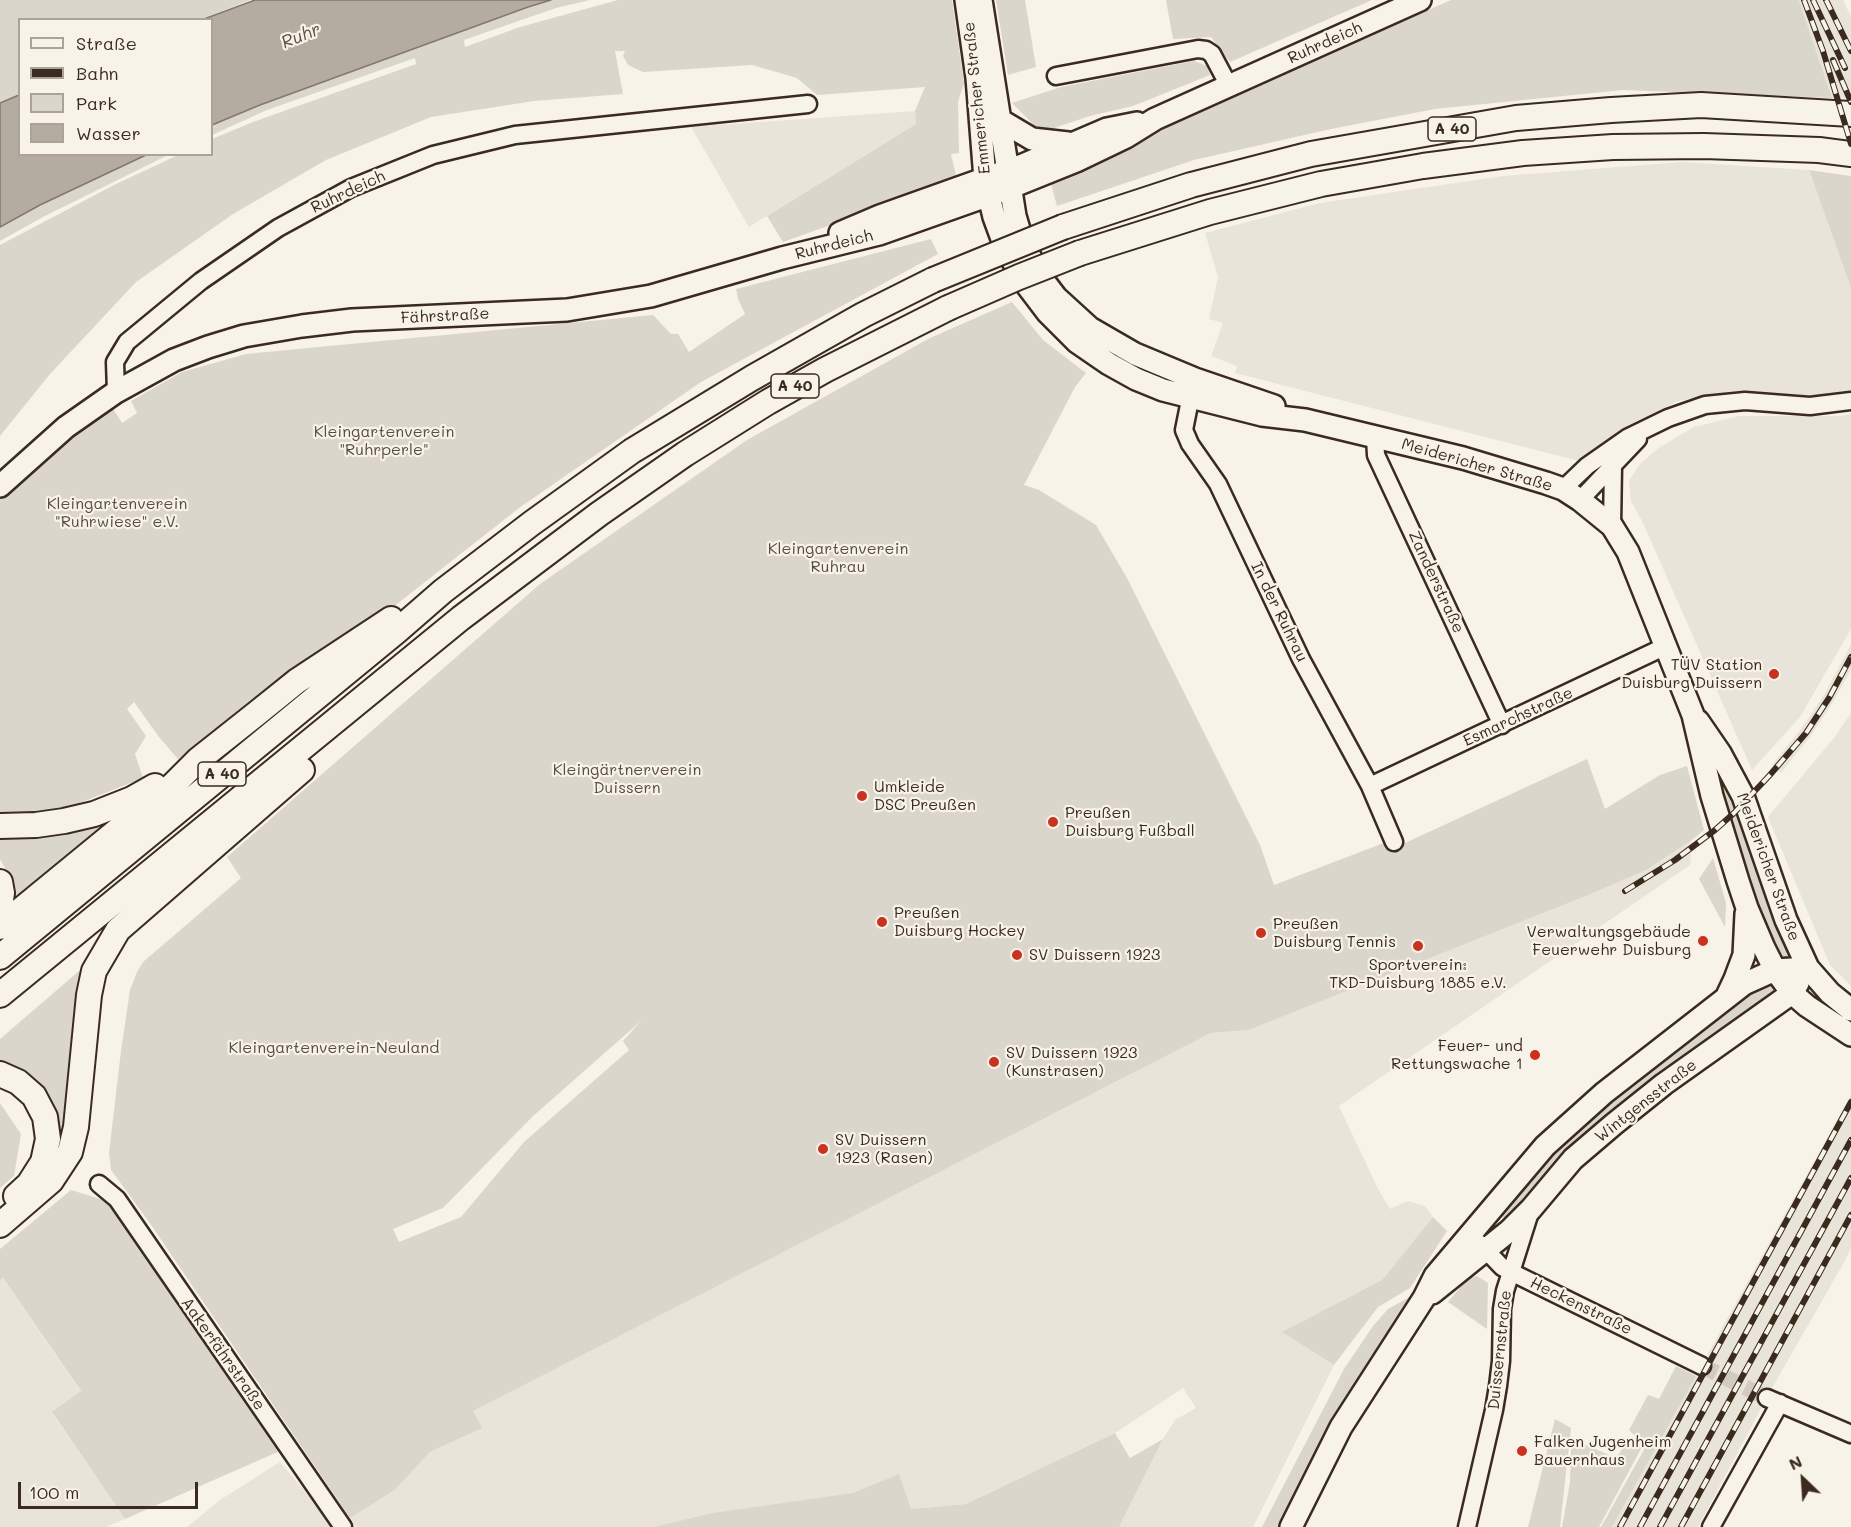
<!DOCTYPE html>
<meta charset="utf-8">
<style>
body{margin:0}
#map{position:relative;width:1851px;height:1527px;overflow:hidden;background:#f7f3e8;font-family:Mali,sans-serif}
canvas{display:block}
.legend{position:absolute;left:18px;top:18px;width:195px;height:138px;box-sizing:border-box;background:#f7f3e8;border:2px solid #aca397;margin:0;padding:8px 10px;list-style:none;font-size:18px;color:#3b2a1e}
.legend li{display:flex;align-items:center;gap:12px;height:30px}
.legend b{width:30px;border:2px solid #aca397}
.north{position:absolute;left:1773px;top:1449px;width:60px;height:60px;-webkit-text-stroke:4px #f7f3e8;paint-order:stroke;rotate:335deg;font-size:16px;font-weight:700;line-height:24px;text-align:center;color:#3b2a1e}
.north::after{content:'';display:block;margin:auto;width:21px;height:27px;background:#3b2a1e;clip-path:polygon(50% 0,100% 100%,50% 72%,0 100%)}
.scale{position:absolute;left:18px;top:1482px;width:180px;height:27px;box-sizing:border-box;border:3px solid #3b2a1e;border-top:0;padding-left:8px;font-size:18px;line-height:21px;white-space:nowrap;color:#3b2a1e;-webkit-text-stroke:4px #f7f3e8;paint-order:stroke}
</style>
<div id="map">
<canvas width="1851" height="1527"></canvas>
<ul class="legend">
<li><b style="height:8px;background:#f7f3e8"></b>Straße</li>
<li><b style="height:8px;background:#3b2a1e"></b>Bahn</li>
<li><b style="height:16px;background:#dbd6cb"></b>Park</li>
<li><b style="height:16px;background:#b4aca0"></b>Wasser</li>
</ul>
<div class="north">N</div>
<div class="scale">100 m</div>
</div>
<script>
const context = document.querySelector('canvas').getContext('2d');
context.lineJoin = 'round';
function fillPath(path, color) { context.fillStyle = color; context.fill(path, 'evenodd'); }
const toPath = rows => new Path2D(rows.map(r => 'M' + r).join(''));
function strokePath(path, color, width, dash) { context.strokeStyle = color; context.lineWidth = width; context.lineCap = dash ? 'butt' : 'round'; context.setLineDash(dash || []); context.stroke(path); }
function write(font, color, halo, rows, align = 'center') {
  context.font = font + ' Mali,sans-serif'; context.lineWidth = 4.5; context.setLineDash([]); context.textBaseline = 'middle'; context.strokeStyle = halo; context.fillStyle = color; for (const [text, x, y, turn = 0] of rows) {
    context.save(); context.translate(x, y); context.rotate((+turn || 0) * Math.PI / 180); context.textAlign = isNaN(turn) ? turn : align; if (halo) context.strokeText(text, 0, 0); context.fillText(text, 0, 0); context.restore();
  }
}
fillPath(toPath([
 [1799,0,1843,0,1851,17,1851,98,1832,98],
 [915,111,916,124,749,227,691,127],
 [1682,162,1809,170,1851,288,1851,390,1816,396,1734,391,1678,401,1630,424,1579,461,1235,373,1237,366,1211,356,1223,323,1209,319,1218,277,1205,233,1320,203,1503,176],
 [1851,414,1851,629,1800,717,1752,770,1643,523,1631,501,1629,481,1639,465,1660,447,1694,427,1739,416,1840,416],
 [1851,644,1851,669,1835,699,1810,737,1781,773,1772,765,1801,729,1824,695],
 [1851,713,1851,986,1830,965,1768,817,1834,738],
 [1692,840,1690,865,1339,1106,1378,1189,1390,1209,1408,1201,1425,1206,1433,1217,1382,1280,1283,1332,1334,1365,1253,1527,1119,1527,1163,1439,1175,1420,1196,1408,1183,1388,1115,1433,966,1504,821,1518,797,1527,356,1527,350,1518,395,1490,430,1452,481,1428,472,1411,1211,1033,1249,1030,1591,894,1646,870],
 [1851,1095,1851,1249,1842,1266,1772,1388,1698,1527,1612,1527],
 [2,1277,81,1392,52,1413,125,1519,106,1527,0,1527,0,1280],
 [280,1462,335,1527,187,1527,220,1500]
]), '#e9e4d9');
fillPath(toPath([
 [0,0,250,0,202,19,20,20,19,95,0,103],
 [551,0,590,0,556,8,464,40,465,47,520,27,618,0,952,0,964,83,958,102,959,153,951,154,957,180,783,242,767,216,916,124,915,111,925,87,817,95,797,78,752,65,643,72,628,65,623,56,625,51,615,51,623,94,534,101,431,117,326,160,233,214,136,282,50,374,0,436,0,245,114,185,178,155,212,154,212,139,253,122,416,64,415,58,267,110,212,135,212,125,260,105,528,7],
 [996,0,1025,0,1036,67,1008,75],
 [1166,0,1372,0,1230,62,1211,37,1173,39],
 [1451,0,1799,0,1832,98,1623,90,1435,109,1331,129,1194,160,1057,206,1051,184,1165,127],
 [1194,61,1207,66,1210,75,1133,106,1090,116,1048,130,1035,126,1012,103,1061,87],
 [146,155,168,155,43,217,0,241,0,227,40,205],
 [1809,170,1851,176,1851,288],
 [931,239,938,254,701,382,519,508,383,615,271,686,178,759,159,737,134,702,127,709,146,736,135,754,143,778,67,808,10,814,0,814,0,497,70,434,112,407,122,423,137,413,131,401,182,372,246,354,256,353,653,315,671,334,678,334,689,352,745,314,738,299,736,289],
 [1012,302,1043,340,1086,373,1075,387,1024,485,1039,490,1096,525,1127,578,1260,845,1274,885,1389,841,1400,844,1405,843,1587,759,1605,809,1660,775,1687,766,1704,830,1692,840,1646,870,1591,894,1249,1030,1211,1033,473,1411,482,1428,430,1452,395,1490,350,1518,149,1222,111,1170,109,1153,121,1051,130,990,137,972,143,962,241,878,227,857,540,584,747,440,930,338],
 [641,1021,623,1041,629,1050,524,1142,461,1217,399,1242,393,1229,443,1208,532,1117],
 [1728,781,1789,946,1789,956,1781,959,1775,955,1767,940,1717,787],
 [129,808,13,904,13,883,0,859,0,830],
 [1713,858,1726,903,1725,927,1699,879],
 [86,965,68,1124,55,1159,56,1140,0,1066,0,1039],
 [1775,981,1780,988,1510,1225,1498,1211,1551,1149,1736,998],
 [0,1103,21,1134,14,1176,0,1188],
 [71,1190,107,1201,135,1235,280,1451,125,1519,52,1412,81,1391,3,1278,0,1280,0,1249],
 [1433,1217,1447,1231,1410,1288,1378,1307,1334,1365,1282,1332,1382,1280],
 [1477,1276,1488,1283,1487,1329,1448,1302,1468,1278],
 [1413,1295,1352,1391,1283,1527,1262,1527,1344,1369,1373,1326,1388,1309],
 [1676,1366,1696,1376,1612,1527,1601,1527,1646,1446,1629,1430,1648,1395,1659,1399],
 [1555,1419,1571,1428,1560,1527,1528,1527],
 [1115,1433,1130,1458,1163,1439,1119,1527,654,1527,713,1513,853,1493,899,1474,911,1509,966,1504],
 [1630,1439,1642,1447,1599,1527,1562,1527,1570,1482,1571,1450,1575,1440,1616,1458]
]), '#dbd6cb');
const water = toPath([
 [255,0,551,0,528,7,260,105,212,125,212,20,204,19,255,0],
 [19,95,20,154,146,155,40,205,0,227,0,103,19,95]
]);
fillPath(water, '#b4aca0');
strokePath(water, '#84786c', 1.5);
strokePath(toPath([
 [1702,1366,1767,1398]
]), '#d1cbc0', 16, [16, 8]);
const minor = toPath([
 [1056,76,1198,49,1206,50,1212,54,1229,86],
 [1193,385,1184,430,1190,444,1218,484,1301,659,1370,786,1394,842],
 [116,392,115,362,127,342,201,281,278,228,351,188,433,155,515,135,808,104],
 [1375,437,1376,455,1502,725],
 [1563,489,1587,466,1627,438,1668,418,1705,405,1745,401,1810,406,1851,401],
 [1580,500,1638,439],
 [1612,526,1613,466],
 [1370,786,1666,646],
 [99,1184,117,1199,343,1527],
 [1479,1243,1502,1267,1511,1272,1702,1366],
 [1767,1398,1851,1434],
 [1467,1527,1494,1410,1498,1386,1501,1361,1502,1309,1505,1291,1531,1209],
 [1711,1527,1780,1403]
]);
const major = toPath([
 [966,0,977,78,985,179,994,217,1005,247,1025,283,1047,312,1077,342,1109,364,1136,379,1163,390,1262,415,1305,420,1463,458,1546,483,1563,489,1580,500,1612,526,1628,552,1693,715,1712,796,1738,881,1747,908,1764,948,1775,970,1792,993,1807,1006,1851,1035],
 [981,0,1015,216,1023,243,1040,276,1056,297,1090,328,1135,354,1195,379,1274,406],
 [1000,120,1032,139,1068,143],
 [840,233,880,216,1023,165,1107,129,1137,123],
 [0,486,66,427,116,392,174,360,208,347,244,336,302,326,352,320,567,310,651,296,782,258,879,234,1009,188,1076,161,1126,137,1155,119,1420,0],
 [1698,721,1720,753,1743,796,1786,920,1808,968,1830,993,1851,1010],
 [1727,996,1735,979,1744,955,1746,914],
 [1432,1293,1509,1231,1531,1209,1573,1159,1614,1124,1664,1084,1792,993,1798,983],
 [1291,1527,1341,1427,1424,1298,1435,1276,1545,1146,1604,1093,1744,984,1775,970,1808,968]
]);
const highway = toPath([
 [1063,227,1191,185,1311,154,1516,118,1611,110,1701,105,1851,114],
 [1080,253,1210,212,1321,184,1423,166,1523,153,1613,147,1704,146,1819,150,1851,154],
 [0,826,36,825,64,821,94,814,132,799,155,786],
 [0,882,2,893,0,906],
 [0,927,173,785,198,760,256,714,297,681,391,619],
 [0,957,397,631,443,591,532,523,632,451,752,378,863,315,933,280],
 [0,995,461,618,599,514,685,454,768,402,825,370,948,308],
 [0,1074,18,1082,34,1096,45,1117,48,1139,43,1162,29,1184,16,1196],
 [0,1225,51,1181,70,1152,76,1127,89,995,94,971,118,930,302,770]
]);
strokePath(minor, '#3b2a1e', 21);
strokePath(major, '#3b2a1e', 26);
strokePath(highway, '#3b2a1e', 28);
strokePath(minor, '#f7f3e8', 16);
strokePath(major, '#f7f3e8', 21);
strokePath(highway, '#f7f3e8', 24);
const rail = toPath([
 [1804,0,1823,51,1851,144],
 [1813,0,1845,68],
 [1826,0,1851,51],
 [1833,60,1851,102],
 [1625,891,1675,860,1715,830,1734,813,1769,776,1806,733,1829,698,1851,657],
 [1620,1527,1851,1102],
 [1640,1527,1851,1140],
 [1660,1527,1851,1178],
 [1681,1527,1851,1215]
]);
strokePath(rail, '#3b2a1e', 6);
strokePath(rail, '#f7f3e8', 4, [11]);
const highwayBridge = toPath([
 [933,280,1063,227],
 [948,308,1019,277,1080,253]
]);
strokePath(highwayBridge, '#3b2a1e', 28, []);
strokePath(highwayBridge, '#f7f3e8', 24);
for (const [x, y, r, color] of [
 [1774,674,6,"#c8321e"],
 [862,796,6,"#c8321e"],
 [1053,822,6,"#c8321e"],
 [882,922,6,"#c8321e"],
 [1261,933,6,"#c8321e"],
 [1703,941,6,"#c8321e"],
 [1418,946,6,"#c8321e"],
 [1017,955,6,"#c8321e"],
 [1535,1055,6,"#c8321e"],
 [994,1062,6,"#c8321e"],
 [823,1149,6,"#c8321e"],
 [1522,1451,6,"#c8321e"]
]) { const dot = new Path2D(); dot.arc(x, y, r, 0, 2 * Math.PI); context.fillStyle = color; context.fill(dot); strokePath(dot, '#f7f3e8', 2); }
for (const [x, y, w] of [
 [1452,129,48],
 [795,386,48],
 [222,774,48]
]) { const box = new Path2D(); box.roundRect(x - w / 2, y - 12, w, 24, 4.5); context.fillStyle = '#f7f3e8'; context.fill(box); strokePath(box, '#3b2a1e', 1.5); }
write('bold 15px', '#3b2a1e', null, [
 ["A 40",1452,129],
 ["A 40",795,386],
 ["A 40",222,774]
]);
write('16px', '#3b2a1e', '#f7f3e8', [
 ["Ruhrdeich",1325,43,-24],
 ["Emmericher Straße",977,98,-96],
 ["Ruhrdeich",348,192,-25],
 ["Ruhrdeich",834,245,-14],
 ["Fährstraße",445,316,-3],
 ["Meidericher Straße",1477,465,16],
 ["Zanderstraße",1436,582,65],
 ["In der Ruhrau",1279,612,64],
 ["Esmarchstraße",1518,717,-25],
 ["Meidericher Straße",1768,867,70],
 ["Wintgensstraße",1646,1101,-38],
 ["Heckenstraße",1581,1306,26],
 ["Duissernstraße",1500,1350,-84],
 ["Aakerfährstraße",223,1354,55]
]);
write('16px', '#5b4c41', '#f7f3e8', [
 ["Kleingartenverein",384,432],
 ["\"Ruhrperle\"",384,450],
 ["Kleingartenverein",117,504],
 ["\"Ruhrwiese\" e.V.",117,522],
 ["Kleingartenverein",838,549],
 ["Ruhrau",838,567],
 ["Kleingärtnerverein",627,770],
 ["Duissern",627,788],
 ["Kleingartenverein-Neuland",334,1048]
]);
write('16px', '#3b2a1e', '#f7f3e8', [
 ["TÜV Station",1762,665,"right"],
 ["Duisburg Duissern",1762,683,"right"],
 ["Umkleide",874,787],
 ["DSC Preußen",874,805],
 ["Preußen",1065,813],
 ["Duisburg Fußball",1065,831],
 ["Preußen",894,913],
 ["Duisburg Hockey",894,931],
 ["Preußen",1273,924],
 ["Duisburg Tennis",1273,942],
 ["Verwaltungsgebäude",1691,932,"right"],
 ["Feuerwehr Duisburg",1691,950,"right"],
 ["SV Duissern 1923",1029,955],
 ["Sportverein:",1418,965,"center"],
 ["TKD-Duisburg 1885 e.V.",1418,983,"center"],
 ["Feuer- und",1523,1046,"right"],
 ["Rettungswache 1",1523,1064,"right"],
 ["SV Duissern 1923",1006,1053],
 ["(Kunstrasen)",1006,1071],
 ["SV Duissern",835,1140],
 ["1923 (Rasen)",835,1158],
 ["Falken Jugenheim",1534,1442],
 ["Bauernhaus",1534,1460]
], 'left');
write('italic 18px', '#5f5145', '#f7f3e8', [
 ["Ruhr",301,36,-22]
]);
</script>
